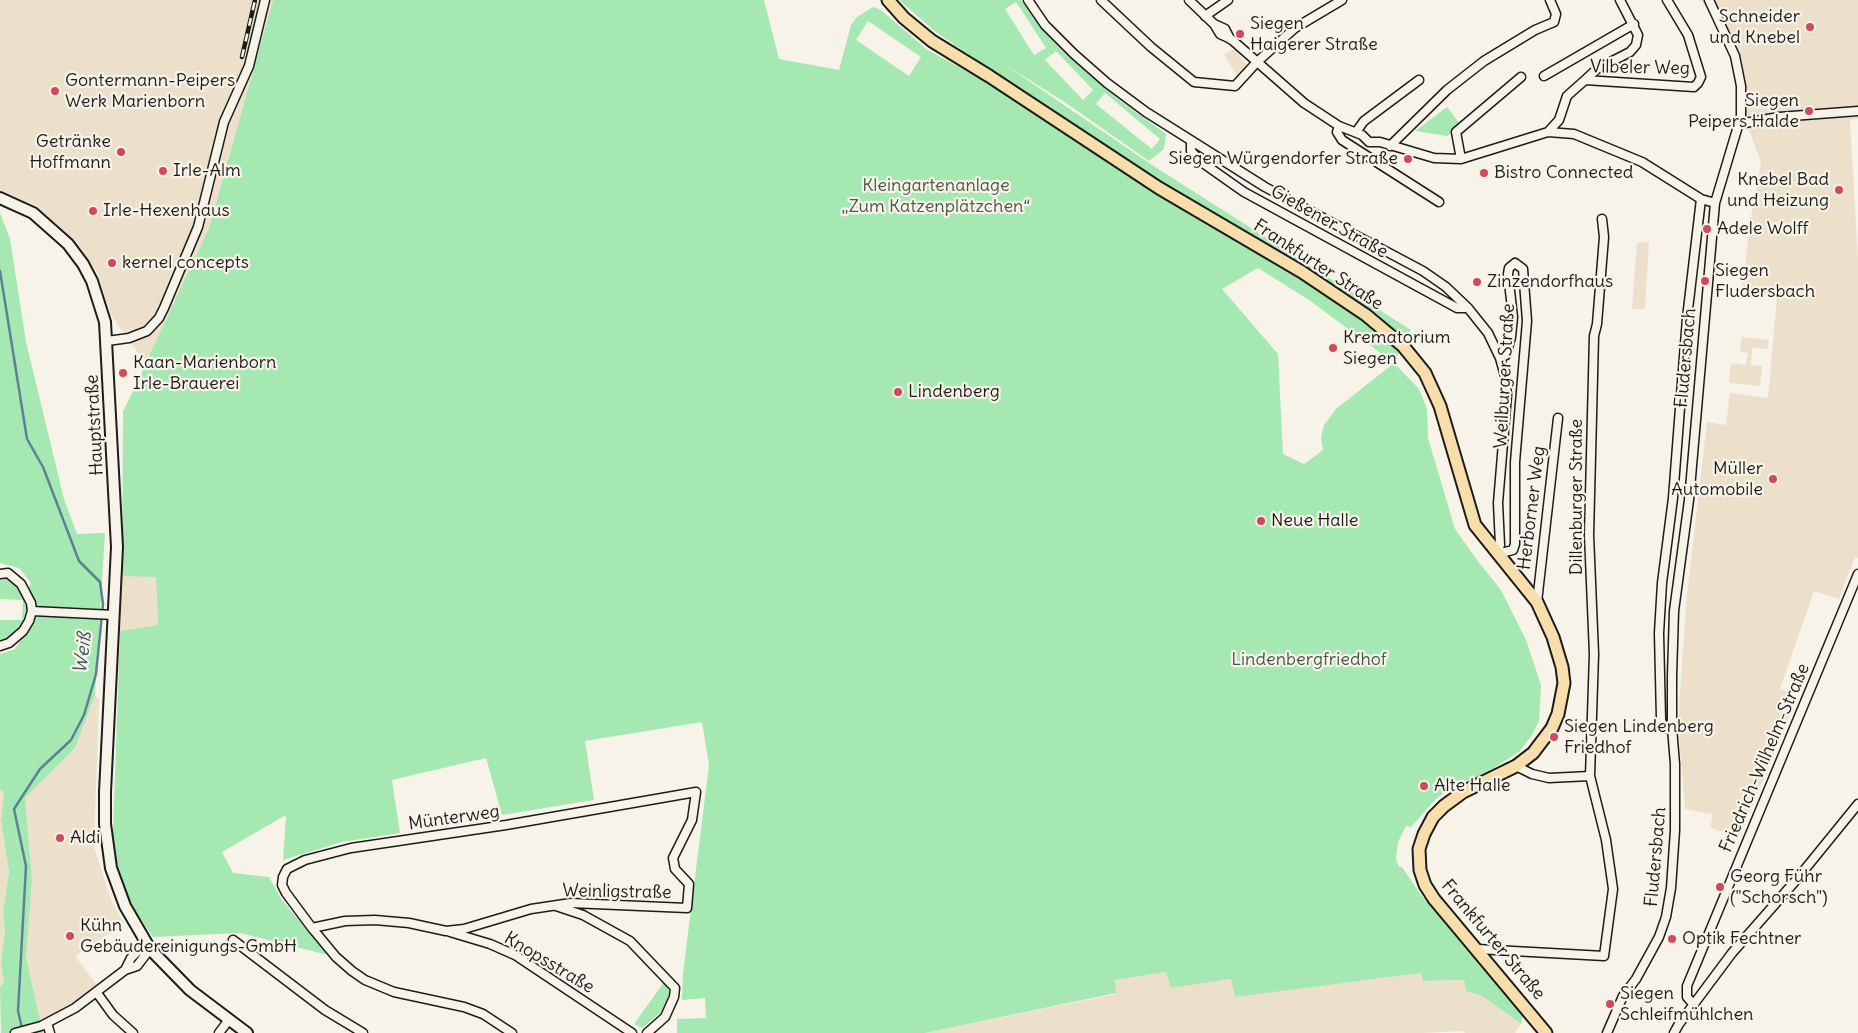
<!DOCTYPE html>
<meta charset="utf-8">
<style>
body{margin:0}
canvas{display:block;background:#f7f3e8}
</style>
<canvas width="1858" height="1033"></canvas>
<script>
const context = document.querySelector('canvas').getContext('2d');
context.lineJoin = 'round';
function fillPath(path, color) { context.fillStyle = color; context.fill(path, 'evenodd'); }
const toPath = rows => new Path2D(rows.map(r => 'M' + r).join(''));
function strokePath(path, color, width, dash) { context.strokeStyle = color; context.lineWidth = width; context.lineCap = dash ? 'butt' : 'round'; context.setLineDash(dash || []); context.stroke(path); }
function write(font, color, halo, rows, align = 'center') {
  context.font = font + ' Delius,sans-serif'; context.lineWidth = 4.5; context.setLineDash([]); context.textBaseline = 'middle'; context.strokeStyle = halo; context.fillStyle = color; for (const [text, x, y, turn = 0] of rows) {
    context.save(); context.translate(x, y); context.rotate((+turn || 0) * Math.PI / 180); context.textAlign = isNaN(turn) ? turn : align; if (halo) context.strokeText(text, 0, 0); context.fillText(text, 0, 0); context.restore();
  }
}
fillPath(toPath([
 [0,0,273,0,209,228,147,365,111,315,97,272,75,246,37,209,0,195],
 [1701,0,1858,0,1858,119,1850,120,1858,260,1858,558,1855,557,1839,599,1814,591,1780,689,1797,697,1740,836,1710,828,1713,814,1685,809,1678,724,1686,603,1707,422,1726,425,1730,393,1768,398,1777,296,1742,289,1751,216,1761,162,1745,120,1736,56],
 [1236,48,1249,71,1238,78,1224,54],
 [1649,242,1645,309,1632,309,1637,243],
 [1742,337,1769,340,1768,349,1752,348,1751,365,1762,366,1760,386,1729,383,1731,363,1746,365,1748,353,1740,352],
 [122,576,156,576,158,625,120,631],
 [95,695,99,699,94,847,111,900,124,923,75,956,96,984,97,993,41,1026,26,958,32,880,25,798,75,748],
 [0,789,4,792,1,821,9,872,3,912,5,931,1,962,4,982,0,987],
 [1167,972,1171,988,1232,979,1235,996,1422,973,1423,981,1464,980,1466,991,1482,996,1521,1024,1515,1033,1466,1033,1461,1031,1421,1033,925,1033,1116,994,1114,980]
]), '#ece0cb');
fillPath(toPath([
 [273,0,764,0,779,59,839,70,851,25,857,17,873,7,881,10,926,49,984,81,1157,192,1299,275,1363,318,1401,349,1394,363,1419,389,1427,409,1428,438,1455,529,1477,560,1501,590,1526,640,1541,685,1539,721,1532,735,1519,752,1487,772,1450,788,1436,799,1411,827,1406,826,1398,842,1396,859,1399,867,1402,867,1421,895,1523,1015,1521,1024,1482,996,1466,991,1464,980,1423,981,1421,973,1235,997,1231,979,1171,988,1166,972,1115,980,1116,993,925,1033,677,1033,677,1019,706,1018,705,998,682,1000,683,973,709,765,702,722,585,741,594,800,502,815,486,758,392,780,400,833,342,842,283,860,286,815,222,852,233,873,269,877,282,900,328,955,240,933,153,937,130,903,117,869,113,833,120,631,158,625,156,577,122,576,123,412,209,228],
 [868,21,921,57,909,76,856,40],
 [1258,268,1309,300,1394,363,1336,409,1324,425,1321,437,1323,450,1304,464,1283,454,1278,354,1222,289],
 [899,0,1021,0,1050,38,1066,54,1118,99,1166,134,1164,149,1149,161,1066,103,1004,64,1149,163,1411,330,1404,344,1161,186,936,32],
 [1016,2,1046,48,1034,55,1005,9],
 [1056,51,1093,90,1083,100,1045,60],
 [1105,93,1160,139,1152,149,1096,104],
 [1447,107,1461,125,1447,136,1415,131],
 [0,213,10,239,26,342,64,499,77,534,105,533,95,695,75,748,25,798,32,880,26,958,43,1033,1,1033,0,987,4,982,1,962,5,931,3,912,9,872,1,821,4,792,0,789,0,654,15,649,26,633,0,646,0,620,22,620,23,600,0,599,0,574,27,591,31,583,19,568,0,563],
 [664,982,668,988,669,994,661,1012,642,1028,634,1024]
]), '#a6e8b2');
strokePath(toPath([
 [0,271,27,439,43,467,79,561,100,582,103,604,96,674,84,715,71,740,40,769,14,809,26,866,18,1011,22,1028]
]), '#5d8096', 2.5);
const minor = toPath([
 [1028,0,1045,25,1074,54,1107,83,1146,112,1265,187,1423,271,1446,287,1468,308,1488,333,1500,358,1505,376,1507,395,1498,503,1500,545,1497,554],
 [1101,0,1151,47,1194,82,1235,86,1257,62,1295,28,1342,0],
 [1189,0,1214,24,1225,29,1230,39],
 [1205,16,1228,0],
 [1214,24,1220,34,1231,39,1304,103,1339,126,1362,135,1369,142,1380,142,1434,158,1461,159,1548,132,1574,134,1642,162,1701,199,1715,203],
 [1544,76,1634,24],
 [1585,80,1597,69,1630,52,1636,45,1638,35,1620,0],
 [1739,124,1779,117,1858,111],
 [1339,126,1337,132,1342,140,1439,202],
 [1356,132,1364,121,1419,80],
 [1548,132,1559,120,1567,96,1585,80,1694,87,1698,83,1701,77,1688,35,1667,0],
 [1191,143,1191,151,1200,161,1244,192,1457,308,1468,308],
 [1390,146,1447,90,1484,61,1535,30,1554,22,1556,14,1550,0],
 [1461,159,1456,132,1521,77],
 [107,341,129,338,147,331,159,318,164,308,198,227,224,122,249,66,265,0],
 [1497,554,1513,550,1515,544,1515,462,1527,321,1523,269,1515,263,1509,268,1508,274,1513,317,1511,337,1506,355,1500,358],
 [0,574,8,573,21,584,31,603,32,611,29,621,23,631,9,643,0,646],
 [1537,602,1558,418],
 [32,611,114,615],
 [1672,728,1663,728,1661,719,1659,633,1662,583,1673,498,1687,318,1701,199],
 [1516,766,1532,774,1549,778,1590,776],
 [556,906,583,915,630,941,675,988,674,997,665,1017,647,1033],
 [312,928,345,921,375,920,409,923,446,931,464,929,531,909,571,903,687,908,689,884,675,869,673,858,692,820,696,792,506,825,351,848,305,860,287,869,283,877,282,885,286,893,312,928,336,957,352,971,365,980,394,992,464,1007,483,1014,512,1033],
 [450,932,490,944,515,955,632,1033],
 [233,940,325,1010,363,1033],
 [1477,949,1604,956,1613,889,1606,840,1590,776,1594,654,1589,535,1594,336,1597,324,1604,237,1602,219],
 [125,970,131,958,138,951,150,949],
 [97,993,113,1015,133,1033],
 [1693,1004,1687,997,1687,986,1858,574],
 [47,1023,50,1033],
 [15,1033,41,1026,75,1008,125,970,137,966,150,949],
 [219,1033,228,1021],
 [1607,1033,1623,996,1636,979,1659,937,1666,917,1671,888,1675,830,1675,764,1672,728,1672,676,1674,611,1689,500,1715,203,1741,116,1741,86,1735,56,1709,0],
 [1674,1033,1679,1024,1732,953,1797,879,1858,804]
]);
const secondary = toPath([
 [0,198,33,213,68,244,83,264,92,281,105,322,117,547,105,792,105,824,111,868,125,906,150,949,190,990,247,1033]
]);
const primary = toPath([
 [888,0,904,18,932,41,989,76,1159,188,1302,272,1366,315,1403,346,1425,373,1440,406,1475,525,1537,602,1553,637,1562,667,1564,683,1558,714,1552,728,1533,753,1516,766,1463,792,1444,806,1433,817,1424,834,1419,849,1420,870,1425,885,1434,899,1546,1033]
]);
strokePath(minor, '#1c1c1c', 11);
strokePath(secondary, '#1c1c1c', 14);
strokePath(primary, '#1c1c1c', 15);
strokePath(minor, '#f7f3e8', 8);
strokePath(secondary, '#f7f3e8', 10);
strokePath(primary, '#f8deab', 11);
const rail = toPath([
 [242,57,255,0]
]);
strokePath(rail, '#1c1c1c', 4.5);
strokePath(rail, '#f7f3e8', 2.5, [8]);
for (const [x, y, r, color] of [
 [1810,27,5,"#d1495b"],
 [1240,34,5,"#d1495b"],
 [55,91,5,"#d1495b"],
 [1809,111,5,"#d1495b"],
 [121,152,5,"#d1495b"],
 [1408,159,5,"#d1495b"],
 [163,171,5,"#d1495b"],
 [1484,173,5,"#d1495b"],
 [1839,190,5,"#d1495b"],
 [93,211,5,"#d1495b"],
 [1707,229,5,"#d1495b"],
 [112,263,5,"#d1495b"],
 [1705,281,5,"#d1495b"],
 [1477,282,5,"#d1495b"],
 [1333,348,5,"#d1495b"],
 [123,373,5,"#d1495b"],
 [898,392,5,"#d1495b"],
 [1773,479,5,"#d1495b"],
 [1261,521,5,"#d1495b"],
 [1554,737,5,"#d1495b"],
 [1424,786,5,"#d1495b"],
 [60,838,5,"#d1495b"],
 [1720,887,5,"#d1495b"],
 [70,936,5,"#d1495b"],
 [1672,939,5,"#d1495b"],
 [1610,1004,5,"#d1495b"]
]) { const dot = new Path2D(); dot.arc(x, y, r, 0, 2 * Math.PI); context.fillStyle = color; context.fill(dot); strokePath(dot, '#f7f3e8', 2); }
write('18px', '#1c1c1c', '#f7f3e8', [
 ["Schneider",1800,17,"right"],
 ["und Knebel",1800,38,"right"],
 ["Siegen",1250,24],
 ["Haigerer Straße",1250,45],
 ["Gontermann-Peipers",65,81],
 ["Werk Marienborn",65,102],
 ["Siegen",1799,101,"right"],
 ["Peipers Halde",1799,122,"right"],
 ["Getränke",111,142,"right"],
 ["Hoffmann",111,163,"right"],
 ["Siegen Würgendorfer Straße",1398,159,"right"],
 ["Irle-Alm",173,171],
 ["Bistro Connected",1494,173],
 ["Knebel Bad",1829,180,"right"],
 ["und Heizung",1829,201,"right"],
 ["Irle-Hexenhaus",103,211],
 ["Adele Wolff",1717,229],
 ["kernel concepts",122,263],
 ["Siegen",1715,271],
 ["Fludersbach",1715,292],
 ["Zinzendorfhaus",1487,282],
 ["Krematorium",1343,338],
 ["Siegen",1343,359],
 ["Kaan-Marienborn",133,363],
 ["Irle-Brauerei",133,384],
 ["Lindenberg",908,392],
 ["Müller",1763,469,"right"],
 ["Automobile",1763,490,"right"],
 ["Neue Halle",1271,521],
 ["Siegen Lindenberg",1564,727],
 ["Friedhof",1564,748],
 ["Alte Halle",1434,786],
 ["Aldi",70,838],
 ["Georg Führ",1730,877],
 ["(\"Schorsch\")",1730,898],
 ["Kühn",80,926],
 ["Gebäudereinigungs-GmbH",80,947],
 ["Optik Fechtner",1682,939],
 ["Siegen",1620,994],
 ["Schleifmühlchen",1620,1015]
], 'left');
write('18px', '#1c1c1c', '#f7f3e8', [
 ["Vilbeler Weg",1640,68,1],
 ["Gießener Straße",1329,222,29],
 ["Frankfurter Straße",1318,265,33],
 ["Fludersbach",1686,358,-85],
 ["Weilburger Straße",1505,376,-87],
 ["Hauptstraße",95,425,-93],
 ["Dillenburger Straße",1577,497,-90],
 ["Herborner Weg",1532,508,-83],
 ["Friedrich-Wilhelm-Straße",1765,758,-67],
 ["Münterweg",454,818,-8],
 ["Fludersbach",1656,857,-85],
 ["Weinligstraße",617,892,1],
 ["Frankfurter Straße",1493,940,50],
 ["Knopsstraße",549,963,31]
]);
write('18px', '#455949', '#f7f3e8', [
 ["Kleingartenanlage",936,186],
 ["„Zum Katzenplätzchen“",936,207],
 ["Lindenbergfriedhof",1309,660]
]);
write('italic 19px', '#425663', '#f7f3e8', [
 ["Weiß",83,653,-83]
]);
</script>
